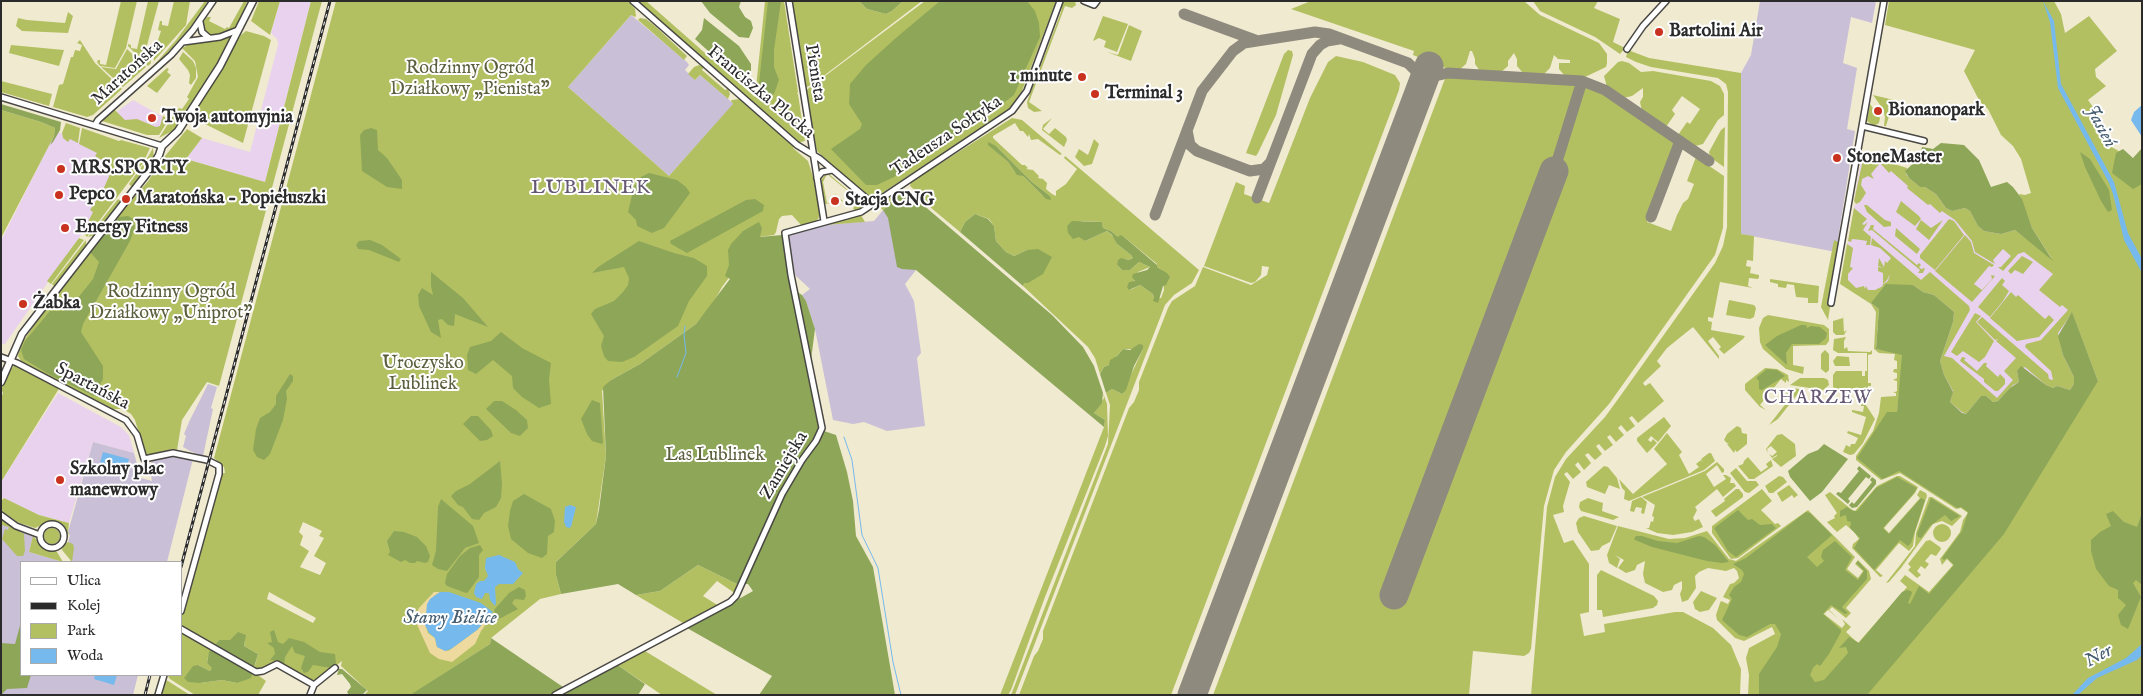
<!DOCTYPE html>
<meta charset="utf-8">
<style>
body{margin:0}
#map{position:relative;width:2143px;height:696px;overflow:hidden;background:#f0ead1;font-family:"IM FELL English",serif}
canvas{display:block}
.frame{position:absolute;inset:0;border:2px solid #2b2b2b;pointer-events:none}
.legend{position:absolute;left:20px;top:561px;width:162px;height:115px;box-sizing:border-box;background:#fff;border:1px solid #aaa;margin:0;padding:6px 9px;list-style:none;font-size:15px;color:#2b2b2b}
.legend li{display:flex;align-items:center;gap:10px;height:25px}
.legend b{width:25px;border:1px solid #aaa}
</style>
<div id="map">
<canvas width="2143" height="696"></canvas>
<div class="frame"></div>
<ul class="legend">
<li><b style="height:6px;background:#fff"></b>Ulica</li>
<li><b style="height:6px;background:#2b2b2b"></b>Kolej</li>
<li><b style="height:14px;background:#b3c062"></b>Park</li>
<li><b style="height:14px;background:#76b9ec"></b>Woda</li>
</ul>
</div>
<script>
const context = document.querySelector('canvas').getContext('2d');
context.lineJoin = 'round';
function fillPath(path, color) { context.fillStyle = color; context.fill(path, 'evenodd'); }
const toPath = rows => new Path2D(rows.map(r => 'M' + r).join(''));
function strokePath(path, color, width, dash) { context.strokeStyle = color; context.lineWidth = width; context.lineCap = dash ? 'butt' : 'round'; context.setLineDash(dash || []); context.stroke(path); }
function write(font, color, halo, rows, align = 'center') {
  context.font = font + ' "IM FELL English",serif'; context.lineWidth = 4; context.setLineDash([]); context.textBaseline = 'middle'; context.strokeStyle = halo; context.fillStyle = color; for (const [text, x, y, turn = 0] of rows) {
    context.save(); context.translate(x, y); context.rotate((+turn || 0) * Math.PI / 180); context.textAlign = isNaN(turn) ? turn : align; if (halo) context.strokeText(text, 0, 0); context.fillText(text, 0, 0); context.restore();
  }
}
fillPath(toPath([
 [280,1,311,1,265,182,186,159,202,138,250,152,278,45,277,39,271,33],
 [133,100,165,118,159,129,122,121,116,112],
 [56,131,98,152,110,164,112,173,94,216,5,344,1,344,1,241],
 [1862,155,1958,183,2053,261,2098,381,2004,534,1897,413,1902,355,1879,309,1841,282,1854,207,1856,204,1854,201],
 [58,393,121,427,129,435,134,453,93,442,69,523,39,515,1,497,1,482]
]), '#e9d2ed');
fillPath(toPath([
 [1760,1,1876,1,1872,23,1851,17,1843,63,1857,68,1847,129,1855,131,1836,252,1741,234,1741,73,1751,55],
 [631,15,687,62,689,65,685,70,695,80,700,75,734,104,669,176,568,87],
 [884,209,916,270,905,284,914,301,921,353,917,358,925,426,887,431,864,422,853,424,833,420,815,329,806,301,802,295,810,289,795,275,788,234,824,225,874,221],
 [208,384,217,387,211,408,213,409,203,456,190,451,183,447,186,436,184,434,189,422],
 [93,442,134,453,141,478,152,481,149,465,153,460,171,455,193,459,167,562,71,562,67,547,70,535,68,532],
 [1,519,17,530,33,537,29,552,57,560,59,562,21,562,21,675,138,675,133,695,1,695]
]), '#c9bfd7');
fillPath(toPath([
 [121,1,137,1,126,48,115,68,100,66,97,62,98,60,100,60,100,64,106,65],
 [148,1,159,1,146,49,149,52,151,63,148,66,128,46,128,44,131,45,131,48,137,49],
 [174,1,190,1,186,25,154,61,153,48,155,40,158,40,161,31,158,30,160,21,162,21,162,25,168,26],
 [205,1,208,1,194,23,156,66,155,64,176,40],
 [244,1,247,2,237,27,220,34,211,35,204,31,203,22,207,17,211,17,209,21,225,29,227,27,229,28],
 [259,1,280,1,270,35,251,21],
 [311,1,322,1,219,386,207,382,182,420,177,450,173,449,148,455,145,453,135,420,131,414,123,409,113,409,22,363,18,356,20,346,39,318,125,205,131,201,149,180,157,166,187,129,202,138,186,159,265,182],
 [336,1,628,1,635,9,636,16,635,17,631,15,568,87,669,176,733,104,731,101,732,100,740,99,794,146,793,148,808,161,816,186,821,214,816,222,802,226,792,215,782,216,779,219,776,232,774,235,759,237,722,287,712,305,696,324,640,364,611,380,602,391,606,456,596,524,556,562,556,575,561,594,540,599,491,638,490,644,411,695,364,695,368,691,341,666,342,661,318,680,312,681,277,662,272,662,263,670,254,669,258,654,244,646,245,641,219,640,215,645,181,625,181,617,220,477,221,473,225,473,224,467,214,458],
 [303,522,322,531,319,536,324,538,314,556,326,563,320,575,300,567,309,551,300,545,303,536,299,532],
 [269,592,316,618,313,623,267,599],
 [636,1,646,1,755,97,765,1,784,1,798,92,797,94,798,94,805,141,797,143],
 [791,1,859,1,867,9,886,14,892,11,903,1,922,1,813,84,805,88],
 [925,1,1056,1,1022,91,1009,110,873,199,836,169,817,151,805,91],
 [1063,1,1075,1,1076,5,1072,8,1065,6,1029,102,1042,111,1034,112,1028,108,1027,102,1061,12],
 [1311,1,1524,1,1540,15,1599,43,1607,54,1607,63,1606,67,1585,77,1564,75,1559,69,1559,63,1570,63,1570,60,1558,59,1554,55,1550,68,1544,74,1523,73,1517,66,1517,59,1514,53,1508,61,1508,66,1501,72,1480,71,1475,64,1475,59,1472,51,1470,51,1466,64,1459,70,1448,69,1413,55,1414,51,1291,9],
 [1533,1,1620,1,1598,1,1594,8,1620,19,1613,42,1625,48,1620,54,1595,37,1540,11],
 [1889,1,2054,1,2061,14,2065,33,2089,16,2117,51,2095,69,2096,77,2106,86,2088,100,2100,117,2093,126,2108,145,2133,159,2142,150,2142,695,1748,695,1749,675,1746,658,1749,648,1775,634,1772,627,1744,641,1735,638,1717,620,1716,615,1720,603,1721,601,1728,604,1730,600,1723,597,1730,584,1734,583,1739,578,1737,571,1734,568,1726,571,1708,568,1699,572,1695,576,1696,588,1688,600,1682,602,1680,594,1682,589,1682,581,1674,585,1672,590,1663,592,1645,583,1643,574,1645,561,1637,565,1635,570,1626,573,1618,568,1624,560,1615,555,1620,559,1617,568,1609,563,1607,555,1618,526,1669,539,1685,538,1707,531,1729,559,1736,561,1808,510,1855,557,1847,569,1858,578,1863,571,1855,564,1858,560,1869,571,1871,579,1846,608,1851,613,1846,618,1832,607,1829,610,1839,619,1828,610,1824,614,1842,628,1845,624,1842,619,1851,627,1846,632,1858,643,1907,587,1900,581,1905,575,1929,592,1953,565,1947,559,1942,565,1940,559,1960,532,1963,520,1968,513,1961,508,1956,509,1950,505,1900,473,1881,480,1856,460,1856,456,1873,431,1879,413,1881,397,1896,396,1896,393,1893,393,1897,391,1897,381,1893,380,1897,378,1897,373,1893,372,1894,369,1897,369,1897,361,1894,360,1895,354,1879,353,1874,349,1876,312,1871,304,1840,284,1847,244,1853,248,1850,267,1853,268,1848,274,1848,280,1856,288,1864,286,1865,289,1866,286,1868,290,1875,290,1883,286,1882,285,1888,281,1890,274,1887,280,1883,284,1883,273,1878,271,1878,267,1883,268,1878,266,1879,258,1884,267,1885,261,1887,263,1891,258,1880,248,1871,245,1872,238,1921,280,1930,272,1969,306,1970,310,1944,356,1952,358,1997,398,2013,380,2004,371,2016,358,1996,341,1998,339,1995,340,1977,322,1982,317,2048,374,2049,379,2053,380,2051,371,2025,347,2026,344,2041,340,2068,310,2062,305,2060,307,2039,290,2053,274,2024,252,2018,254,2003,271,1998,267,2001,267,2011,256,2003,249,1993,260,1995,264,1975,252,1972,241,1955,220,1942,211,1940,213,1930,204,1928,205,1907,188,1908,186,1891,171,1889,173,1880,163,1871,174,1874,179,1868,176,1862,179,1861,185,1866,193,1860,202,1856,204,1854,201,1864,155,1907,168,1906,174,1909,178,1920,187,1925,187,1936,194,1946,208,1952,211,1965,208,1970,211,1978,226,1984,231,2001,234,2015,230,2052,259,2032,228,2019,194,2025,195,2031,193,2021,159,2013,146,2001,135,1988,109,1980,102,1964,71,1975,50,1885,25],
 [1913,285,1923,292,1934,295,1954,312,1953,322,1940,361,1944,375,1953,391,1950,402,1962,412,1966,414,1981,396,1986,396,1993,402,1998,401,2013,385,2019,382,2017,371,2025,367,2046,385,2053,388,2057,386,2070,390,2074,384,2074,377,2063,355,2058,333,2072,313,2098,381,1906,465,1897,413,1903,354,1876,349,1879,309,1871,303],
 [68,12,73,16,68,33,22,31,16,26,18,18,27,20,65,23],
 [1103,16,1128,24,1117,52,1104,47,1106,41,1099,38,1093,41],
 [640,18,646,19,654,25,687,56,684,60,638,20],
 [1129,25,1142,31,1131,61,1107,52,1118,55],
 [246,31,264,36,271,40,243,143,195,119,194,113,241,35],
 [233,35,210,75,174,130,159,138,171,119,179,108,182,109,189,99,187,97,198,77,195,61,182,48,192,43,219,40],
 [80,40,95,63,122,89,93,115,87,117,53,107,59,85,63,84,71,57,73,57,75,50,80,51,82,45,77,43],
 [11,45,64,50,59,66,9,53],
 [127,49,146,67,123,87,101,67,116,69],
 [1288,50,1292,51,1293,55,1276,115,1258,153,1256,156,1249,154,1246,153,1284,54],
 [1628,50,1649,58,1741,73,1741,234,1754,236,1753,261,1747,260,1746,266,1751,267,1750,273,1759,275,1759,277,1758,279,1749,278,1748,286,1753,288,1720,282,1713,318,1708,317,1708,321,1712,322,1711,330,1745,336,1743,339,1724,354,1719,349,1721,347,1713,337,1708,341,1719,356,1719,359,1693,327,1667,348,1657,361,1661,366,1643,383,1645,386,1650,383,1664,401,1638,423,1632,416,1629,418,1635,426,1627,432,1621,425,1618,428,1624,435,1616,442,1610,435,1607,437,1613,445,1605,451,1599,444,1596,446,1602,454,1595,460,1588,453,1585,455,1591,463,1584,470,1578,462,1575,465,1581,472,1573,479,1567,472,1564,474,1570,482,1563,506,1564,512,1553,515,1564,543,1573,540,1589,564,1589,612,1580,614,1584,636,1605,632,1604,624,1675,612,1683,612,1713,628,1731,645,1741,669,1740,695,1531,695,1547,507,1555,477,1566,459,1605,417,1621,395,1715,263,1723,246,1727,227,1728,92,1726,84,1718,78,1651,67,1636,62,1626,57],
 [183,52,193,61,196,68,196,78,191,85,189,83,190,75,188,70,179,59],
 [1336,56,1363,62,1395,75,1400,83,1399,90,1171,695,1019,695,1034,656,1038,651,1043,639,1043,631,1129,408,1134,402,1139,390,1139,382,1168,308,1172,301,1195,286,1203,267,1251,285,1267,275,1269,267,1262,266,1261,275,1255,282,1251,283,1204,266,1236,182,1245,186,1244,194,1269,203,1310,98,1328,62],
 [1622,61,1629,63,1641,72,1653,71,1711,81,1720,86,1724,94,1724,115,1718,120,1703,144,1695,146,1678,135,1687,122,1690,124,1700,109,1682,96,1672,110,1675,114,1666,127,1642,111,1640,102,1643,97,1643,88,1632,96,1623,98,1607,87,1604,76,1618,62],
 [699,65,704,67,702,70,725,90,728,89,730,94,728,99,700,75,695,80,688,74,694,67],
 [167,68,169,69,167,72,171,75,157,93,147,86],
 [1446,76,1573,83,1587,85,1600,91,1676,143,1675,149,1647,222,1671,231,1677,215,1683,203,1688,199,1694,184,1687,181,1696,157,1724,176,1723,228,1715,255,1609,404,1566,452,1554,470,1544,506,1531,649,1529,653,1524,656,1473,651,1469,695,1213,695],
 [1,81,52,94,49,106,1,92],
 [1873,95,1894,100,1886,126,1884,126,1885,117,1883,109],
 [1870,104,1880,118,1879,123,1874,126,1867,121],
 [1,110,41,122,55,128,54,136,1,238],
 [115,110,125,120,137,119,156,127,160,126,163,116,169,119,159,135,147,135,102,121],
 [1012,118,1022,120,1062,154,1060,155,1038,139,1031,140,1029,134,1028,137,1023,131,1020,131,1015,123,993,136,993,138,1022,165,1025,165,1028,168,1026,169,1033,170,1039,176,1038,178,1043,179,1047,183,1046,189,1052,194,1056,196,1056,191,1066,184,1077,169,1064,158,1065,156,1199,270,1192,283,1174,295,1165,305,1015,695,1011,695,1108,444,1110,405,1106,393,1112,389,1122,394,1143,349,1123,349,1109,365,1104,367,1100,374,1095,358,1088,347,1023,286,1027,250,1014,256,1006,252,996,241,994,226,989,219,975,214,965,222,960,232,924,202,924,198,910,186,911,182],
 [996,146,1032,182,1050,196,1043,196,1023,176,1015,172,1008,162,991,147],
 [1081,221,1102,222,1103,228,1111,231,1118,237,1124,237,1157,264,1157,267,1162,270,1164,290,1161,298,1154,298,1153,294,1140,285,1130,290,1138,272,1150,267,1139,262,1130,270,1122,270,1117,265,1125,259,1129,260,1133,258,1131,255,1117,244,1116,239,1107,231,1085,241,1079,236],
 [1052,118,1043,129,1049,134,1055,128,1066,137,1067,140,1064,147,1042,130,1043,125],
 [66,123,80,128,78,143,70,139,68,142,63,138,62,133],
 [1725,127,1724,160,1724,167,1710,157,1709,152,1721,130],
 [82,128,119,141,121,140,150,148,143,163,87,237,82,231,82,225,86,226,93,212,90,210,102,192,111,172,108,164,95,156,97,153,79,144],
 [1094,139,1099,144,1092,164,1084,166,1075,157,1079,149,1088,155],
 [153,148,154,158,132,187,129,184,145,162],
 [826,174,830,175,862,202,862,205,859,210,855,211,853,208,860,201,827,174,823,182,827,203,837,202,835,194,843,201,825,204,822,200,824,199,821,180],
 [901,189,907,193,890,201,883,210,879,207,880,202],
 [118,199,121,201,95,235,88,237],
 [1901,201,1919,216,1921,219,1915,226,1896,212],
 [1864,205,1867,205,1885,220,1891,222,1891,226,1884,227,1867,212],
 [1854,208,1867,219,1862,224,1864,225,1868,222,1863,230,1871,237,1870,245,1866,245,1867,241,1861,240,1852,239,1851,242,1848,241],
 [861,215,865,222,824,225,788,234,824,223],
 [1949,219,1954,221,1964,235,1935,270,1920,258,1920,255],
 [1921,220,1931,228,1943,220,1929,240,1916,229],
 [1871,225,1874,225,1873,229,1917,265,1919,263,1921,265,1919,267,1921,269,1925,268,1923,273,1918,273,1920,270,1872,230,1868,231],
 [1896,228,1920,249,1917,254,1895,236],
 [1965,235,1971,242,1974,253,1994,265,1992,267,1989,266,1974,284,1982,290,1992,279,1991,275,1995,276,1972,302,1935,271],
 [79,238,84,240,51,284,47,281],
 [86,240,86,247,54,286,52,284],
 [1834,240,1840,243,1828,320,1821,307],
 [2022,256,2033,262,2023,274,2015,270,2011,274,2008,271],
 [2002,278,2005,281,2002,285,2009,291,2003,301,1990,317,1978,307],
 [1770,279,1819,286,1818,303,1808,303,1808,298,1796,297,1794,285,1787,284,1786,288,1778,287,1778,284,1770,282],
 [2011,292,2016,297,2018,295,2045,319,2049,315,2054,320,2039,337,2017,341,1990,318],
 [1729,300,1754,305,1756,308,1754,317,1750,319,1726,315],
 [1975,313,1981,316,1976,322,1994,341,1985,357,1979,362,1963,351,1957,356,1951,352],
 [1843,314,1844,332,1847,330,1844,335,1836,335,1833,332,1833,321,1843,318],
 [1768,315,1824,325,1829,329,1829,341,1826,345,1793,346,1793,365,1804,367,1803,374,1786,369,1763,349,1760,342,1759,328,1763,318],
 [1846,337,1844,341,1844,349,1847,347,1848,351,1870,352,1872,350,1872,354,1868,355,1868,383,1871,383,1871,386,1868,386,1868,391,1871,391,1838,390,1833,387,1833,375,1836,371,1862,371,1862,376,1865,376,1865,371,1867,371,1867,353,1838,353,1833,350,1834,339],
 [1825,350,1829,354,1829,370,1826,373,1821,369,1821,354],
 [1837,356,1849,357,1850,366,1835,366,1833,361],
 [1962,357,1966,358,1964,360,1977,371,1984,363,1987,363,1986,366,1988,368,1998,377,2000,374,2005,379,2005,384,1998,391,1995,391,1984,382,1984,379,1960,361],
 [14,366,18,366,60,387,1,482,1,398,3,393,1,389,10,370],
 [1765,368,1777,369,1788,375,1789,382,1786,380,1786,383,1781,379,1760,405,1766,410,1760,407,1745,390,1745,384],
 [1800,378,1824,378,1828,380,1829,385,1823,390,1790,385],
 [1793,388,1799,389,1800,391,1778,419,1769,425,1791,397,1786,393],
 [1103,393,1107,404,1108,436,1105,446,1045,597,1011,690,1008,695,1000,695,1104,427,1105,420,1094,413,1104,398],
 [1862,399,1875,419,1863,443,1854,454,1850,455,1843,452,1846,445,1850,447,1851,444,1855,444,1858,438,1847,433,1848,431,1861,435,1866,417,1852,412,1852,410,1863,412,1864,406,1861,406],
 [1664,417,1671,426,1658,442,1651,436,1648,440,1651,442,1653,439,1657,443,1647,453,1637,441,1637,438],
 [1737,426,1741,428,1742,433,1747,434,1747,444,1737,452,1735,450,1734,453,1727,444,1729,443,1727,443,1724,440,1727,434],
 [1667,433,1682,452,1679,455,1689,474,1699,467,1696,464,1701,460,1703,462,1701,459,1709,453,1711,453,1715,461,1704,470,1629,501,1624,499,1625,491,1622,488,1619,479,1633,494,1667,464,1654,449],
 [1782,434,1795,444,1796,456,1781,467,1772,459,1777,456,1777,455,1772,458,1769,454,1772,456,1777,452,1771,446,1767,449,1768,453,1766,449,1777,435],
 [1748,457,1761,472,1768,467,1766,464,1771,460,1773,466,1754,479,1749,479,1738,466,1743,464,1744,461,1748,466,1744,461],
 [1717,462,1724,469,1724,472,1722,473,1717,465,1706,474,1714,487,1726,479,1723,475,1726,475,1731,478,1730,483,1734,483,1736,486,1723,497,1717,489,1695,507,1697,510,1693,518,1695,521,1699,519,1703,527,1692,532,1673,535,1657,533,1646,528,1649,528,1651,521,1653,522,1654,517,1652,516,1655,505,1642,497,1705,471],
 [1604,466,1608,467,1617,478,1620,489,1609,485,1605,494,1587,487,1586,482],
 [1736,468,1747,481,1756,481,1759,485,1749,493,1745,492,1730,473],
 [1779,476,1783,477,1787,482,1773,493,1769,493,1765,486],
 [1897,476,1900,476,1918,487,1915,493,1884,528,1889,533,1920,498,1917,495,1920,490,1926,493,1927,496,1915,532,1913,546,1909,551,1899,543,1876,570,1883,576,1880,577,1852,548,1853,544,1859,539,1854,532,1846,525,1837,532,1827,522,1835,518,1834,516,1837,513,1825,495,1830,492,1851,509,1855,511,1877,486],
 [1789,485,1798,495,1794,498,1792,495,1782,502,1777,493],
 [1736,489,1739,489,1743,494,1743,497,1716,517,1711,511,1725,501,1724,499],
 [1762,489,1772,501,1761,510,1775,524,1778,523,1781,526,1738,558,1731,559,1712,533,1712,526],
 [1641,497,1647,502,1644,514,1641,513,1642,508,1636,507,1634,512,1630,511,1632,501],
 [1929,497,1932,497,1962,516,1952,526,1942,521,1933,524,1901,568,1889,582,1886,583,1915,546,1916,533],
 [4,498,39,515,69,523,68,532,70,536,60,524,54,522,46,523,35,528,17,522,1,510,1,501],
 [1588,498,1603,503,1602,511,1619,517,1613,520,1581,511,1579,507,1580,502],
 [1584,516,1617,526,1610,542,1602,546,1599,550,1591,551,1578,532,1576,523,1579,518],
 [1,519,24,534,25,551,23,556,17,556,2,539,5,529,8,530,9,527,1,525],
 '1933 533a9 9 0 1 1 18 0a9 9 0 1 1-18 0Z',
 '44 536a8 8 0 1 1 16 0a8 8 0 1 1-16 0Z',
 [33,536,43,547,57,552,63,562,29,552],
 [1930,540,1940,547,1941,549,1936,556,1931,554,1925,561,1929,564,1925,569,1921,566,1917,571,1921,575,1917,578,1908,570,1911,567,1908,564,1926,541],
 [68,542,73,544,74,548,72,562,62,550,63,545],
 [698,565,737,584,736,594,717,581,703,596,719,606,683,623,636,595,660,591],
 [1601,570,1654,596,1658,601,1657,605,1653,608,1603,617,1602,610,1597,610,1597,575],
 [1701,591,1717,598,1709,610,1700,612,1695,609,1693,602],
 [181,631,212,648,208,657,207,663,213,668,210,671,198,665,200,683,222,680,237,683,255,673,266,681,258,695,195,695,170,679,167,675,181,675],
 [645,651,717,695,662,695,616,664],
 [165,680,168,681,190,695,159,695]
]), '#b3c062');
fillPath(toPath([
 [701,1,741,1,739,7,745,17,751,21,753,28,749,38,739,37,710,13],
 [768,1,781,1,774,50,774,67,779,80,774,94,763,98,759,83],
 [859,1,903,1,892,11,886,14,867,9],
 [940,1,1027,1,1035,11,1039,23,1040,37,1035,48,1014,95,986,116,894,177,877,185,866,185,831,149,860,129,862,124,849,104,850,84,866,65,897,37],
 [704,18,739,46,751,64,751,74,747,80,738,78,695,39,702,30],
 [1,104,61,122,60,130,53,142,50,145,54,136,55,128,41,122,1,110],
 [371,128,377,130,378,150,387,158,402,180,402,189,387,187,362,171,360,135,364,130],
 [988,142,996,146,1032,182,1050,196,1051,200,1046,199,1023,176,1017,175,1008,162,988,145],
 [1941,143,1964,145,1979,160,1991,187,2007,182,2013,187,2022,199,2032,228,2053,261,2015,230,2001,234,1984,231,1978,226,1970,211,1965,208,1952,211,1946,208,1936,194,1925,187,1920,187,1909,178,1905,171,1919,158,1922,147,1933,149],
 [2142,148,2142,184,2133,189,2112,173,2116,153,2123,149,2133,158],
 [2080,152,2090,159,2109,190,2112,210,2108,212,2101,201,2085,167],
 [649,173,677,180,686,187,690,193,664,228,652,233,637,226,636,220,628,212,634,187,641,177],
 [908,192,1052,315,1083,347,1094,366,1103,393,1102,403,1094,413,1105,420,1104,427,916,270,902,269,897,267,888,218,883,210,894,198],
 [755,199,764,205,763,211,687,253,671,244,670,241,746,200],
 [975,214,988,219,994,226,996,241,1006,252,1014,256,1027,250,1038,249,1052,257,1043,274,1028,283,1024,283,1023,286,960,232,965,222],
 [128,216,133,219,135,227,130,241,83,324,81,332,103,366,103,379,94,396,50,375,24,359,21,350,25,341,50,311,63,311,77,299,93,279,99,262,90,252,119,217],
 [1072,221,1102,222,1103,228,1111,231,1118,237,1120,235,1124,237,1157,265,1157,267,1167,273,1170,277,1166,285,1163,286,1158,303,1153,301,1154,298,1153,294,1140,285,1129,290,1127,287,1129,282,1135,281,1132,277,1133,274,1147,270,1150,267,1139,262,1130,270,1122,270,1117,265,1118,260,1121,258,1129,260,1133,258,1131,255,1117,244,1112,235,1107,231,1085,241,1079,237,1073,239,1068,233,1067,226],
 [759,222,762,228,760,237,782,235,793,289,802,295,806,301,815,329,809,375,817,416,821,430,836,435,847,472,853,501,856,536,873,567,895,695,759,695,772,676,687,628,753,591,748,584,737,584,698,565,660,591,636,595,618,584,561,594,556,575,556,562,596,524,599,510,606,456,603,387,611,380,640,364,696,324,730,279,725,276,729,265,728,250,731,244,743,231],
 [370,240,382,245,401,259,399,262,369,250,358,249,356,245,359,241],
 [639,241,674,253,694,258,707,266,707,276,689,301,678,326,634,357,622,362,608,361,604,356,601,346,604,336,591,314,595,309,614,301,623,292,628,285,629,278,624,267,592,273,598,267],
 [431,272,463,298,488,327,455,314,454,326,448,325,442,319,438,320,441,338,431,332,419,306,418,295,422,288,433,295,431,286],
 [1886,284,1913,285,1923,292,1934,295,1954,312,1953,322,1940,361,1944,375,1953,392,1950,402,1962,413,1966,414,1981,396,1986,396,1993,402,1998,401,2010,388,2019,382,2017,371,2021,366,2046,385,2053,388,2057,386,2070,390,2074,384,2074,377,2063,355,2058,336,2072,312,2098,381,2004,534,1867,695,1759,695,1759,674,1777,647,1781,634,1775,624,1770,624,1747,637,1739,635,1722,620,1732,599,1729,595,1734,587,1741,582,1744,574,1742,570,1733,564,1746,558,1806,512,1810,513,1832,535,1807,557,1817,567,1824,561,1821,557,1823,550,1835,541,1852,557,1845,570,1858,580,1864,571,1856,563,1858,561,1867,571,1867,579,1842,607,1848,613,1845,614,1831,605,1823,614,1841,630,1841,632,1829,654,1820,666,1817,664,1813,668,1810,675,1815,682,1824,680,1848,653,1846,647,1839,648,1849,637,1859,643,1902,592,1907,590,1911,591,1912,593,1908,603,1910,604,1919,586,1929,594,1954,565,1947,558,1944,560,1942,558,1962,531,1968,512,1961,507,1957,508,1899,471,1883,479,1881,478,1857,458,1887,412,1897,412,1902,355,1876,349,1879,309,1871,303],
 [1801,325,1806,325,1807,328,1811,326,1820,327,1827,333,1826,338,1819,344,1792,344,1786,353,1787,365,1765,345,1777,336],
 [501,332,522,348,551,363,549,379,551,404,539,408,522,397,513,388,512,376,493,360,476,374,468,370,467,355,470,347,491,341],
 [1139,344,1143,345,1143,349,1134,366,1126,390,1122,394,1112,389,1106,393,1100,374,1104,367,1109,365,1110,360,1117,356,1123,349,1130,350],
 [1767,369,1777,370,1785,376,1762,390,1759,389,1759,381,1756,378],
 [290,374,293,376,293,381,286,391,287,399,283,420,270,454,264,460,257,457,253,450,256,429,260,418,270,412,276,404,276,396],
 [592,400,600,403,603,443,602,444,592,441,587,434,581,419],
 [494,401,502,401,516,410,527,420,528,428,520,436,511,433,486,409],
 [471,416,478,416,491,430,493,436,487,440,480,441,463,424],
 [1824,444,1848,459,1822,492,1810,501,1790,477,1788,471,1808,454,1818,450],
 [500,461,502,483,501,498,496,507,484,513,479,520,472,519,463,507,458,505,451,496,456,491,470,484],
 [1859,466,1871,476,1869,479,1866,477,1848,499,1850,501,1848,504,1836,494,1838,492,1841,493,1859,471,1857,469],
 [1872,477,1876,480,1876,484,1857,507,1852,508,1849,505,1852,502,1854,504,1872,482,1870,480],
 [1897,477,1917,488,1914,493,1883,528,1889,534,1921,498,1925,500,1911,543,1908,546,1900,540,1874,570,1854,548,1860,538,1850,528,1851,522,1847,521,1846,515,1840,517,1840,511,1847,507,1853,511,1857,511,1876,488],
 [524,494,551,509,555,521,554,532,548,536,547,554,542,558,528,553,511,539,508,526,510,511,513,501],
 [1931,498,1960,516,1951,521,1945,515,1930,526,1921,538,1918,537,1917,534],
 [441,499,473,526,479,543,465,548,447,571,438,569,432,565,436,551,438,507],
 [1738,510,1748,520,1752,519,1760,525,1772,524,1776,528,1736,557,1728,551,1714,528],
 [2113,511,2124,522,2137,527,2142,513,2142,585,2136,580,2133,583,2141,597,2128,629,2121,625,2118,615,2126,605,2118,598,2118,590,2109,586,2096,569,2091,551,2091,540,2100,532,2111,526,2106,514],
 [394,531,404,532,417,537,426,546,430,556,428,562,425,563,417,561,415,563,410,563,405,560,401,562,388,555,390,552,387,541],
 [1636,536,1642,536,1658,541,1677,543,1699,536,1704,537,1715,545,1729,562,1722,563,1707,561,1652,547,1635,540,1634,539],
 [480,545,483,550,479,555,479,577,468,592,466,593,447,586,445,583,447,574,460,556,470,548],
 [519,587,525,590,526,596,524,600,515,599,512,603,518,609,497,620,494,610,509,593],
 [21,622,21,675,31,675,27,688,7,689,1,695,1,643,15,644],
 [274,630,278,642,283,644,289,638,304,642,320,652,335,654,336,663,331,668,313,665,308,672,304,673,301,668,305,656,295,653,292,646,285,657,284,665,279,661,270,660,275,654,274,648,267,643,272,642,270,632],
 [238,632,246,635,244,646,258,654,251,678,237,683,222,680,200,683,188,682,184,678,193,666,198,665,210,671,212,668,207,663,209,652,219,640,230,640],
 [491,638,563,687,549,695,410,695,490,644],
 [616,664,645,684,638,695,569,695,564,692],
 [339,669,342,669,367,690,362,695,349,695,347,692,351,687,350,684,342,674,337,675]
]), '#8ea658');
fillPath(toPath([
 [434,592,440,592,434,596,425,624,428,633,435,638,437,647,448,651,451,649,477,630,493,614,481,631,475,644,452,662,439,659,430,653,414,618,419,608]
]), '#eeda9e');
fillPath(toPath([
 [2043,1,2054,21,2061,84,2114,182,2128,233,2142,259,2142,273,2124,240,2113,194,2109,183,2058,88,2050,22],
 [2142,105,2142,137,2131,120,2134,112],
 [103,452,129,459,125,473,99,466],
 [570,505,576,507,571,527,569,528,566,527,564,522,565,507],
 [499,555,515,562,518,569,523,573,513,584,499,584,495,587,496,603,495,606,490,600,489,593,485,593,482,599,476,597,474,593,476,584,480,581,484,581,488,576,485,568,486,558],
 [440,592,449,592,481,603,493,612,477,630,451,649,445,651,437,647,435,638,429,633,425,625,427,604,430,599],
 [2142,644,2142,655,2137,660,2097,678,2078,695,2072,695,2088,678,2126,658],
 [95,675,117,675,114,685,94,679]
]), '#76b9ec');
strokePath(toPath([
 [677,377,686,353,684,335,685,326],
 [844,437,852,460,862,535,878,568,893,662,901,695]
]), '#76b9ec', 1);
strokePath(toPath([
 [1184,14,1255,40],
 [1421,88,1435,76,1448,73,1582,81,1605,90,1709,161],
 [1187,130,1190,145,1197,151,1250,171,1264,169,1270,163],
 [1554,171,1582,81],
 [1257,198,1312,54,1320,45,1327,41,1339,39],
 [1155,215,1202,91,1233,51,1244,43,1315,32,1329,34,1408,63,1416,71,1421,88],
 [1651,217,1680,141]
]), '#8e8a7e', 11);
strokePath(toPath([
 [1394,595,1554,171],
 [1192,695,1429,66]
]), '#8e8a7e', 29);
const minor = toPath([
 [633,1,797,145,820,159,872,203],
 [789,1,824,221],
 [1084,1,1094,5,1097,1],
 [200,22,202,32,209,38],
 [183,42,220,37,238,30],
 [1627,49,1643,26,1666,1],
 [1,97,162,146],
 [95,125,98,120,171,55,193,30,213,1],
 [1862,126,1924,141],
 [817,178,822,172,832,170],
 [1831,303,1884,1],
 [1,357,17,363,126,420,137,435,144,459,173,453,207,460,219,466,219,474,181,611],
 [1,515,16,526,40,535],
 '40 536a12 12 0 1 1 24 0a12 12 0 1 1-24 0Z',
 [181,629,256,672,263,671,277,664,314,685,335,668],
 [158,695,164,675],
 [310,695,314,685],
 [555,695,730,602,736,596,782,494,802,460,816,441,822,428,791,275,785,233,861,212,1012,111,1027,91,1060,1]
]);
const major = toPath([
 [1,382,22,334,152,167,159,155,162,146,178,131,220,66,253,1]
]);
strokePath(minor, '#494844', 8);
strokePath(major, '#494844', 9);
strokePath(minor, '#fff', 5);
strokePath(major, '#fff', 6);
const rail = toPath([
 [181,567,330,1],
 [145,695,150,675]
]);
strokePath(rail, '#2b2b2b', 3);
strokePath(rail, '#fff', 1, [4]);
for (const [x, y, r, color] of [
 [1659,32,5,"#c8321e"],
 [1082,77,5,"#c8321e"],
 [1095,94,5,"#c8321e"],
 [1878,111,5,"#c8321e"],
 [152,118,5,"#c8321e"],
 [1837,158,5,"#c8321e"],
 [61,169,5,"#c8321e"],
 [59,195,5,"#c8321e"],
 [126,199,5,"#c8321e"],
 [835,201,5,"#c8321e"],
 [65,228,5,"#c8321e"],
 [23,304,5,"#c8321e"],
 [60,480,5,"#c8321e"]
]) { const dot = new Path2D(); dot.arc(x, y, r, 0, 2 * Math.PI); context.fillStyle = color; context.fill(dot); strokePath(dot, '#fff', 2); }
write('bold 18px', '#2b2b2b', '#fff', [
 ["Bartolini Air",1669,32],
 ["1 minute",1072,77,"right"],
 ["Terminal 3",1105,94],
 ["Bionanopark",1888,111],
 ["Twoja automyjnia",162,118],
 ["StoneMaster",1847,158],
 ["MRS.SPORTY",71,169],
 ["Pepco",69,195],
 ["Maratońska - Popiełuszki",136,199],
 ["Stacja CNG",845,201],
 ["Energy Fitness",75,228],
 ["Żabka",33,304],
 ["Szkolny plac",70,470],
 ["manewrowy",70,491]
], 'left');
write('18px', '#5b5f3e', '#fff', [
 ["Rodzinny Ogród",470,69],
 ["Działkowy „Pienista”",470,90],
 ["Rodzinny Ogród",171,293],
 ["Działkowy „Uniprot”",171,314],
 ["Uroczysko",423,364],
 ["Lublinek",423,385],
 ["Las Lublinek",715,456]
]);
write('18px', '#2b2b2b', '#fff', [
 ["Maratońska",128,73,-42],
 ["Pienista",814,73,81],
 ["Franciszka Plocka",760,93,40],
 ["Tadeusza Sołtyka",947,137,-34],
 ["Spartańska",92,387,28],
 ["Zamiejska",785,466,-59]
]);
write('italic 19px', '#455d6f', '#fff', [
 ["Jasień",2100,127,62],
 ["Stawy Bielice",450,619],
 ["Ner",2099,657,-29]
]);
context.letterSpacing = '1px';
write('19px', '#655771', '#fff', [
 ["CHARZEW",1818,399]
]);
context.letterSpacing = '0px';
context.letterSpacing = '1px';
write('20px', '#655771', '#fff', [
 ["LUBLINEK",591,189]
]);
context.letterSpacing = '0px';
</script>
